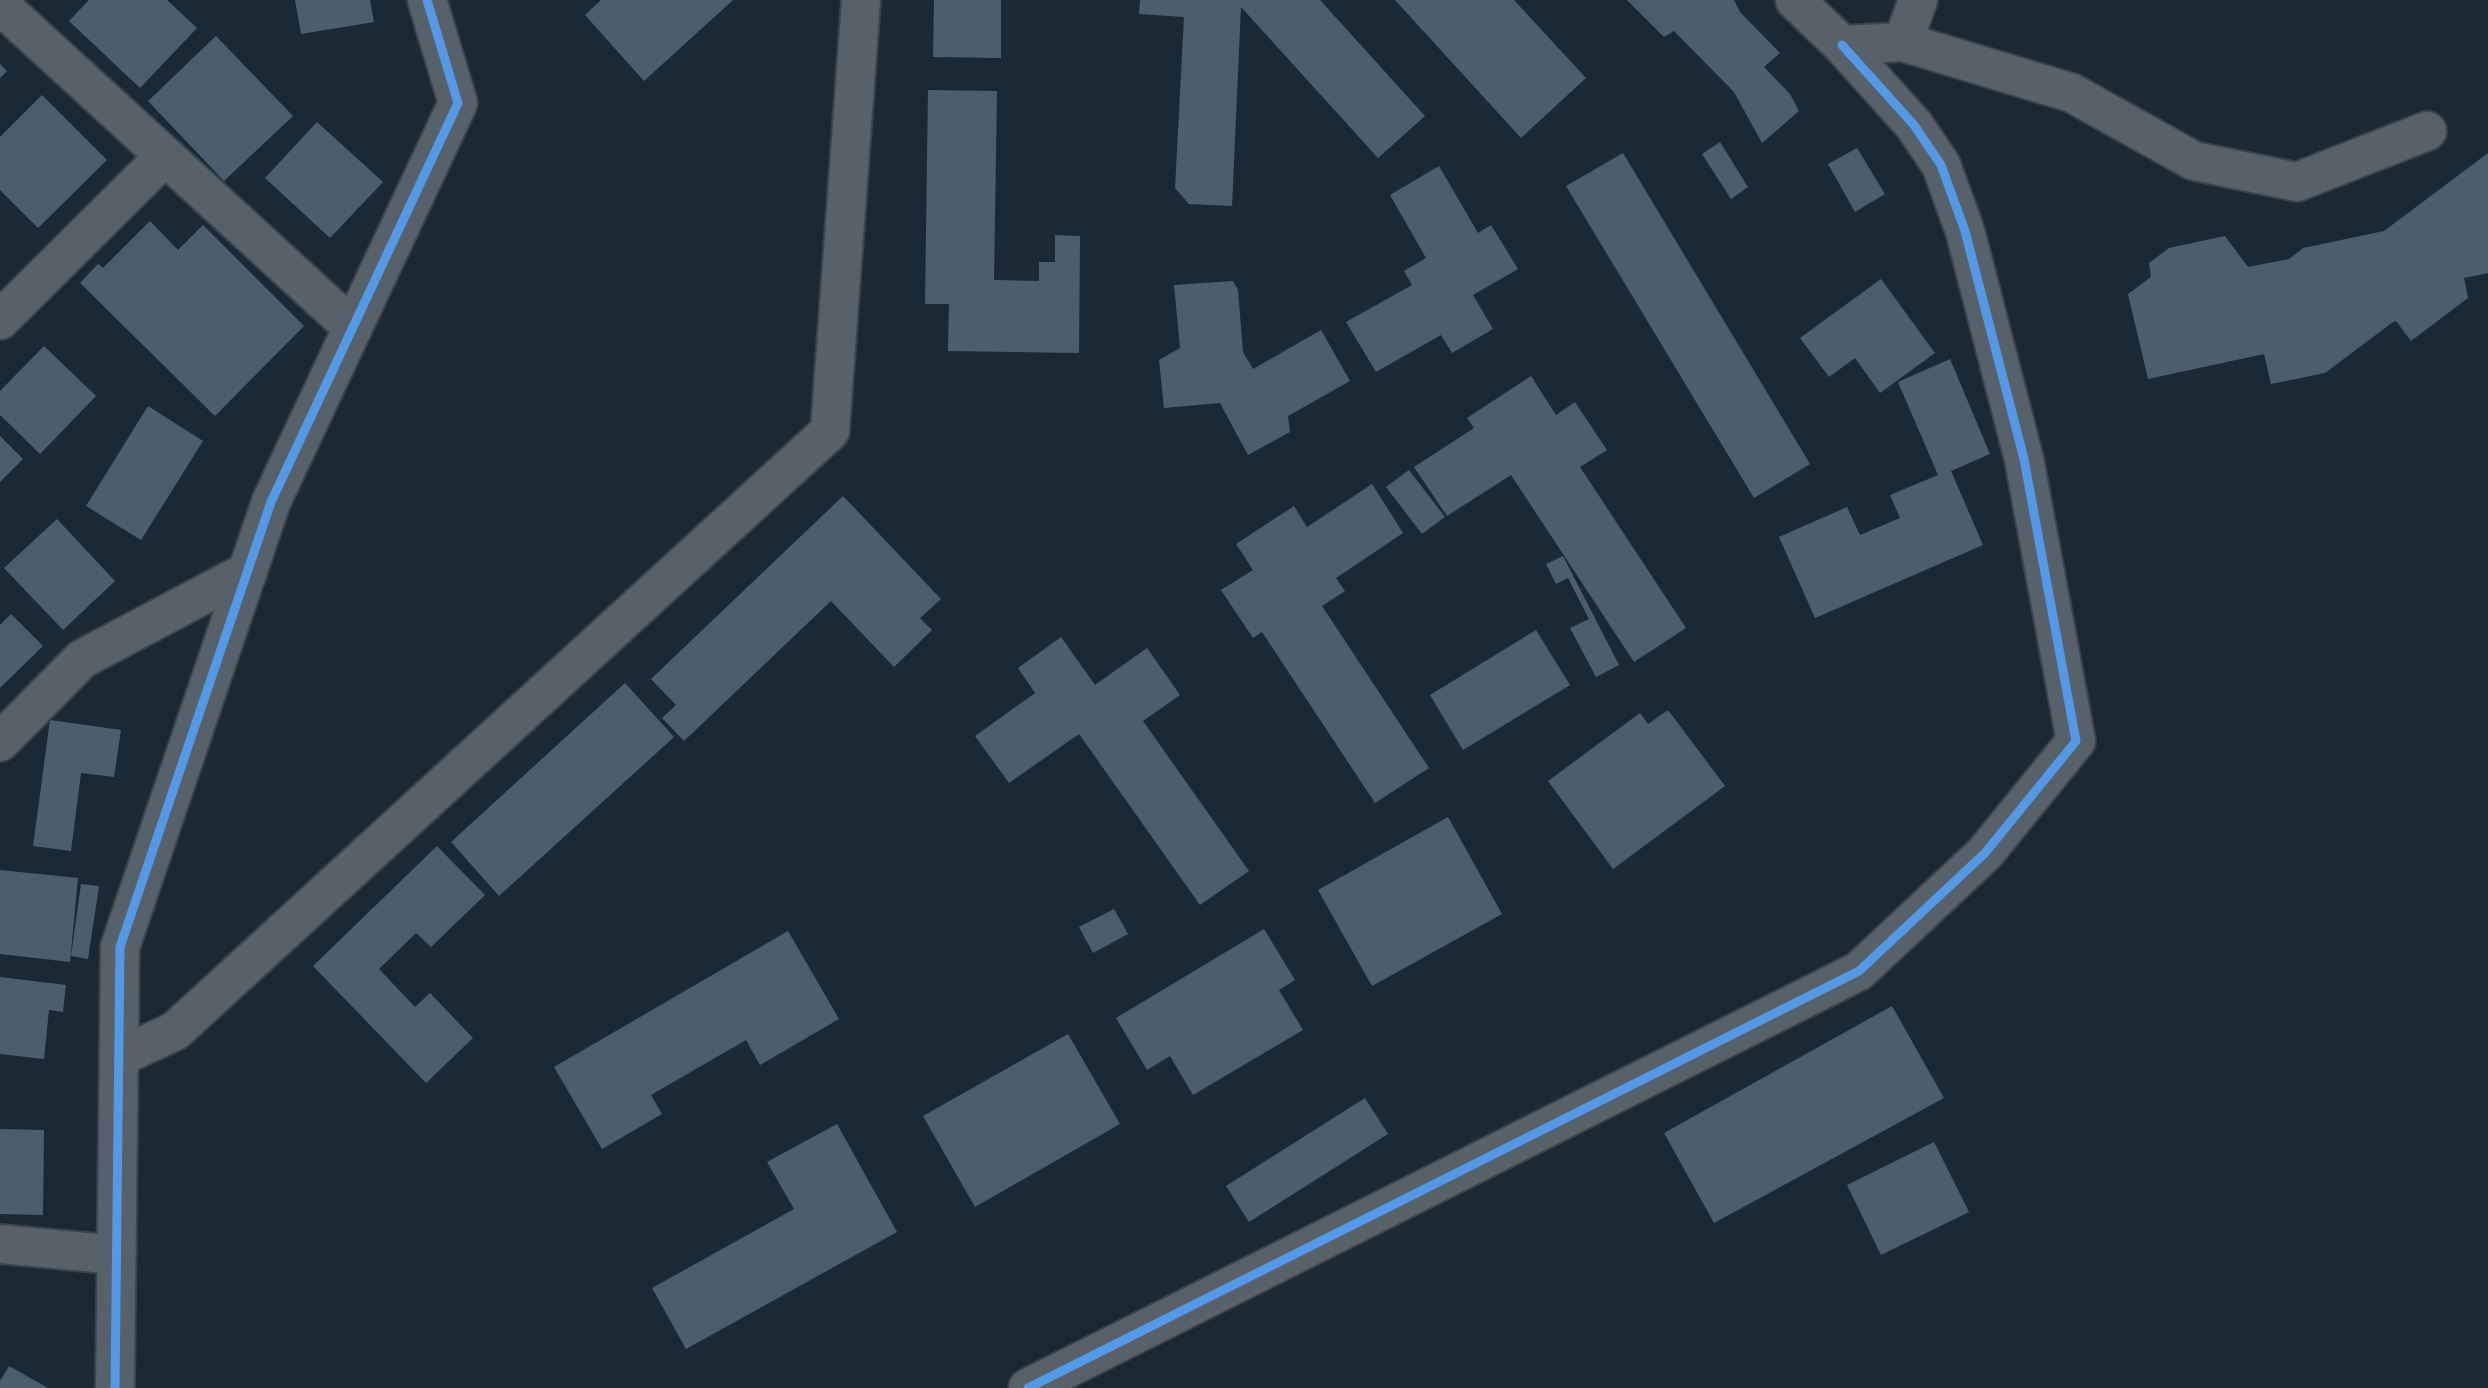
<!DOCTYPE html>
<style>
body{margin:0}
canvas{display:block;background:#1a2934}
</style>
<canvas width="2488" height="1388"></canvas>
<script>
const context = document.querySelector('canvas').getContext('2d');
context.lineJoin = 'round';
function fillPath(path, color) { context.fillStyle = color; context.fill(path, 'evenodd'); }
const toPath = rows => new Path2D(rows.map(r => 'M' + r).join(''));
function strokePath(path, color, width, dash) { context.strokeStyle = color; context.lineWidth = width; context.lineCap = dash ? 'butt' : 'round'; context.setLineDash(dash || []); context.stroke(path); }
fillPath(toPath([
 [89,0,167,0,197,28,140,88,69,21],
 [295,0,370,0,374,22,301,34],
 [601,0,733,0,644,81,585,15],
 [934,0,1001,0,1001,58,933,57],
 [1140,0,1320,0,1425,116,1378,158,1241,7,1232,206,1189,204,1175,188,1184,17,1139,14],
 [1395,0,1514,0,1586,78,1521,138],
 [1627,0,1734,0,1740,12,1780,53,1764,67,1790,94,1799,111,1762,143,1734,92,1674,31,1664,37],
 [216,36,293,116,224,181,148,101],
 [0,64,7,71,0,78],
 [928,90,997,91,994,280,1039,281,1039,262,1055,262,1055,235,1080,236,1079,353,948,351,949,304,925,304],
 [42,95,107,160,38,228,0,190,0,137],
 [317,122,383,182,330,238,265,178],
 [1720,142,1748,187,1731,199,1702,154],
 [1857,148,1885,194,1855,212,1828,164],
 [1623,153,1810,464,1754,498,1566,186],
 [2488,153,2488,273,2464,278,2468,298,2411,341,2396,321,2393,322,2325,373,2271,384,2264,354,2148,379,2128,294,2151,277,2149,263,2169,248,2225,236,2248,267,2289,259,2303,248,2384,231],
 [1439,166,1478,233,1491,225,1518,269,1473,295,1493,329,1452,353,1441,335,1376,372,1346,322,1412,285,1404,271,1426,258,1390,195],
 [150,221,178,250,203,225,304,326,215,416,80,283,98,264,103,268],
 [1881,279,1935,353,1880,393,1855,358,1829,377,1800,338],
 [1233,281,1238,290,1243,352,1253,369,1321,330,1350,381,1288,416,1290,432,1248,455,1220,403,1164,408,1159,360,1180,348,1174,285],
 [44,346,96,396,40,454,0,415,0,391],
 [1950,359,1990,454,1951,471,1983,545,1815,618,1779,537,1847,507,1860,535,1900,518,1890,495,1938,475,1898,382],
 [1531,376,1556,415,1575,402,1607,450,1580,467,1686,628,1634,662,1511,475,1447,516,1414,467,1474,428,1467,418],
 [148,406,203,441,141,540,86,506],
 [0,436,23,459,0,482],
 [1409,470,1445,517,1422,534,1386,487],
 [1372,484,1403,533,1336,578,1345,591,1322,606,1429,768,1375,803,1262,632,1253,638,1221,590,1253,570,1236,544,1294,506,1307,527],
 [843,496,941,599,920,618,932,630,894,667,831,601,684,741,662,718,676,705,651,679],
 [57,519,115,581,63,630,4,568],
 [1563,556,1619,665,1596,677,1570,628,1589,619,1568,578,1556,584,1546,564],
 [11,614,43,646,0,688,0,625],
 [1536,630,1570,685,1463,750,1430,695],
 [1061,637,1095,685,1147,648,1180,695,1143,721,1249,871,1200,905,1079,734,1009,783,975,736,1035,693,1018,668],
 [625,683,674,737,499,896,451,842],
 [1668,710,1725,786,1613,869,1548,781,1640,713,1648,724],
 [50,720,121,730,114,777,81,773,71,851,33,846],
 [1448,817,1502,914,1372,986,1318,890],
 [437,846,485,895,431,947,416,933,379,969,415,1007,430,993,473,1038,426,1083,313,966],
 [0,870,78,878,70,962,0,954],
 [81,884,99,886,88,959,71,956],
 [1114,909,1128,934,1093,953,1079,927],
 [1264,929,1295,980,1279,990,1303,1030,1193,1095,1170,1056,1147,1070,1116,1018],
 [788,931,839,1019,760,1065,746,1040,651,1095,662,1114,602,1149,554,1067],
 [0,977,66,985,63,1012,49,1010,44,1059,0,1054],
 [1892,1006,1944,1098,1714,1223,1664,1133],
 [1068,1034,1120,1124,975,1207,923,1116],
 [1365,1098,1388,1134,1249,1222,1226,1186],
 [837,1124,897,1232,686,1349,652,1288,794,1209,767,1162],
 [0,1129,44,1130,43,1215,0,1214],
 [1934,1142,1969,1212,1881,1255,1847,1185],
 [9,1366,48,1388,0,1388,0,1381]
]), '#4c5e6d');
const minor = toPath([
 [1795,0,1842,45,1903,42,2072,93,2194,161,2297,182,2427,131],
 [0,5,353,328],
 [1903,42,1918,0],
 [0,320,164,157],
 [0,742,82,659,248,571],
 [119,1057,175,1031,830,431,861,0],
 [0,1244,117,1255],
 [115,1388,120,947,271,502,458,103,427,0],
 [1028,1388,1859,971,1985,853,2076,741,2024,459,1965,231,1941,165,1914,125,1842,45]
]);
strokePath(minor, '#38444e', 42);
strokePath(minor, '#576169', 38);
strokePath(toPath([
 [115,1388,120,947,271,502,458,103,427,0],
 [1028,1388,1859,971,1985,853,2076,741,2024,459,1965,231,1941,165,1914,125,1842,45]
]), '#5399e6', 9);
</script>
